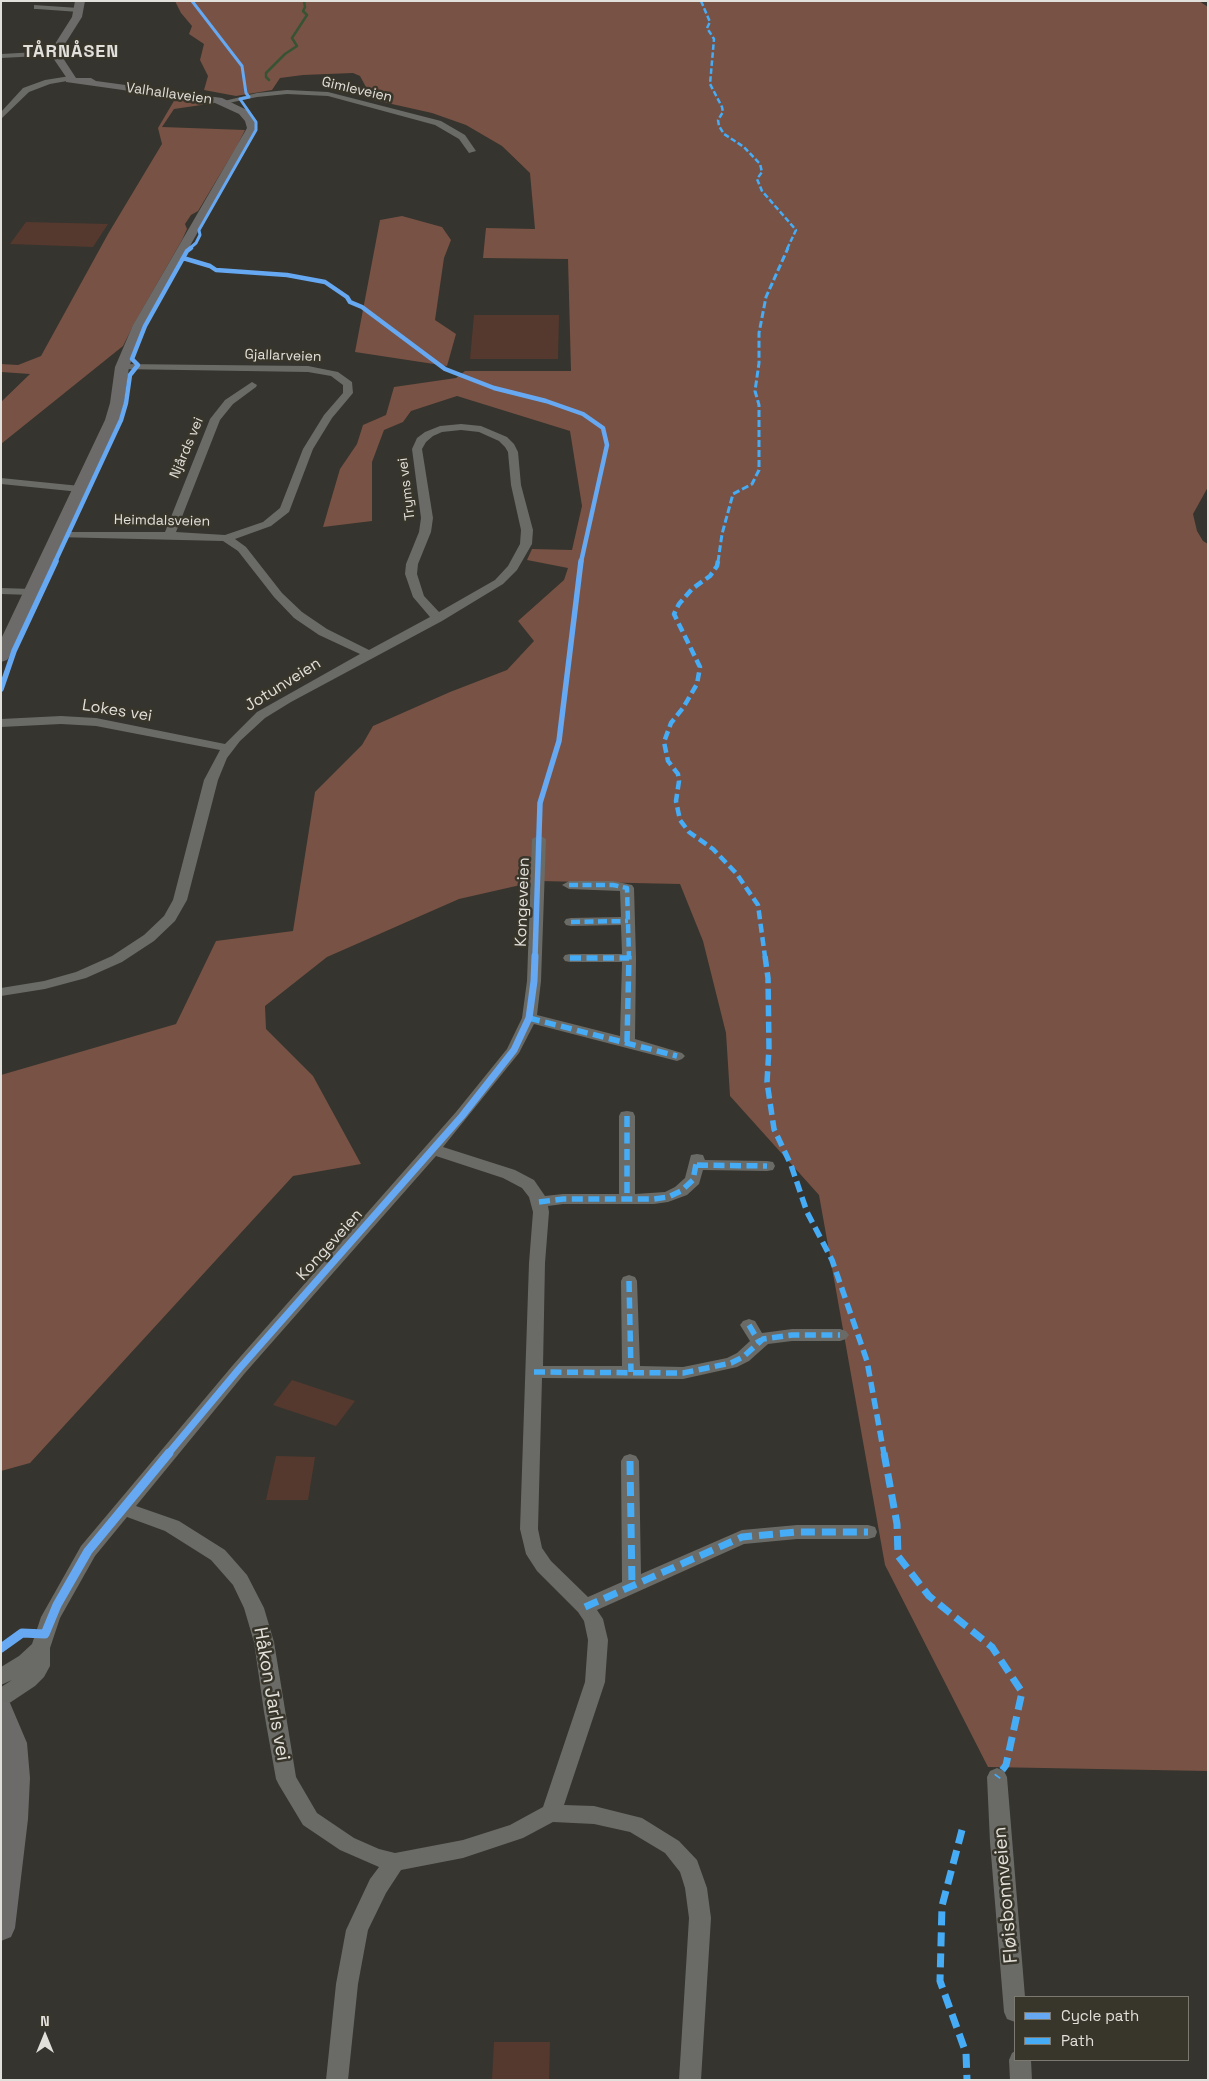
<!DOCTYPE html>
<meta charset="utf-8">
<style>
body{margin:0}
#map{position:relative;width:1209px;height:2081px;overflow:hidden;background:#35342e;font-family:"Space Grotesk",sans-serif}
canvas{display:block}
.frame{position:absolute;inset:0;border:2px solid #e2e0da;pointer-events:none}
.legend{position:absolute;left:1014px;top:1996px;width:175px;height:65px;box-sizing:border-box;background:#38352b;border:1px solid #7c7971;margin:0;padding:6px 9px;list-style:none;font-size:15px;color:#e2e0da}
.legend li{display:flex;align-items:center;gap:10px;height:25px}
.legend b{width:25px;border:1px solid #7c7971}
.north{position:absolute;left:20px;top:2011px;width:50px;height:50px;-webkit-text-stroke:4px #38352b;paint-order:stroke;rotate:0deg;font-size:14px;font-weight:700;line-height:20px;text-align:center;color:#e2e0da}
.north::after{content:'';display:block;margin:auto;width:18px;height:22px;background:#e2e0da;clip-path:polygon(50% 0,100% 100%,50% 72%,0 100%)}
</style>
<div id="map">
<canvas width="1209" height="2081"></canvas>
<div class="frame"></div>
<ul class="legend">
<li><b style="height:6px;background:#66a8f1"></b>Cycle path</li>
<li><b style="height:6px;background:#46acf6"></b>Path</li>
</ul>
<div class="north">N</div>
</div>
<script>
const context = document.querySelector('canvas').getContext('2d');
context.lineJoin = 'round';
function fillPath(path, color) { context.fillStyle = color; context.fill(path, 'evenodd'); }
const toPath = rows => new Path2D(rows.map(r => 'M' + r).join(''));
function strokePath(path, color, width, dash) { context.strokeStyle = color; context.lineWidth = width; context.lineCap = dash ? 'butt' : 'round'; context.setLineDash(dash || []); context.stroke(path); }
function write(font, color, halo, rows, align = 'center') {
  context.font = font + ' "Space Grotesk",sans-serif'; context.lineWidth = 5; context.setLineDash([]); context.textBaseline = 'middle'; context.strokeStyle = halo; context.fillStyle = color; for (const [text, x, y, turn = 0] of rows) {
    context.save(); context.translate(x, y); context.rotate((+turn || 0) * Math.PI / 180); context.textAlign = isNaN(turn) ? turn : align; if (halo) context.strokeText(text, 0, 0); context.fillText(text, 0, 0); context.restore();
  }
}
fillPath(toPath([
 [26,222,108,224,93,247,10,244],
 [474,315,559,315,558,359,470,359],
 [292,1380,355,1401,336,1426,273,1405],
 [276,1456,315,1457,308,1500,266,1500],
 [494,2042,550,2042,549,2080,492,2080]
]), '#56392e');
fillPath(toPath([
 [175,1,1199,1,1208,7,1208,487,1193,514,1197,531,1203,541,1208,544,1208,1771,988,1767,885,1565,819,1195,730,1096,726,1033,703,941,680,884,538,881,459,899,327,957,265,1006,266,1029,313,1076,361,1164,293,1176,30,1463,1,1471,1,1075,176,1024,216,941,293,931,315,792,362,745,373,726,450,692,507,670,534,641,518,621,564,580,568,568,527,560,532,549,572,550,582,506,570,431,457,396,411,411,403,422,384,430,372,462,372,521,323,527,340,469,357,444,363,425,386,415,394,387,456,378,465,371,571,371,568,259,483,258,486,228,535,229,530,173,502,146,466,125,432,113,374,100,371,95,362,92,367,89,360,76,353,73,303,75,280,78,272,90,236,96,204,90,208,76,200,60,204,44,189,34,192,26,181,13],
 [178,94,215,103,174,109,162,127,245,130,237,146,198,211,191,215,185,224,187,229,182,240,135,322,123,346,1,444,1,402,30,374,1,372,1,364,18,365,41,356,108,234,162,144,158,128],
 [402,216,442,227,451,240,444,258,435,320,456,334,447,366,355,352,380,220]
]), '#785244');
strokePath(toPath([
 [269,80,266,77,266,73,285,54,297,46,292,38,307,15,303,11,305,7,304,1]
]), '#385334', 2.5);
fillPath(toPath([
 [34,5,79,8,83,10,79,12,37,9,34,9,34,5],
 [56,51,59,51,59,55,1,58,1,54,56,51],
 [70,76,74,78,73,80,50,84,29,92,1,119,1,112,23,88,45,80,70,76],
 [287,90,328,92,441,121,465,135,476,151,469,153,459,139,435,125,328,96,287,94,257,97,224,104,220,102,257,93,287,90],
 [122,364,308,366,338,372,352,382,353,393,332,418,313,449,289,512,271,526,235,539,246,547,282,593,302,612,327,629,369,650,430,617,413,597,405,574,406,564,419,532,421,518,412,449,417,438,425,432,440,426,461,424,481,426,507,437,514,444,518,452,521,485,533,530,532,544,517,570,503,584,442,621,291,702,265,718,240,741,227,758,218,780,187,900,175,921,154,941,122,962,86,978,45,989,1,996,1,988,44,981,76,972,112,956,144,935,164,916,173,900,204,780,220,750,96,726,61,724,1,727,1,719,61,716,96,718,225,744,257,712,360,654,319,635,294,618,274,597,238,551,223,541,55,537,53,535,55,533,59,532,165,532,210,419,225,400,252,382,257,385,256,387,233,404,220,420,176,532,225,535,263,522,280,508,303,449,324,415,343,393,343,385,331,376,308,372,118,369,118,365,122,364],
 [461,430,479,432,499,441,505,447,508,452,511,485,521,530,520,544,508,566,495,580,439,612,424,596,417,574,418,564,431,532,433,518,422,449,426,442,433,436,442,432,461,430],
 [1,478,80,486,85,489,80,492,1,484,1,478],
 [1,588,32,589,38,592,32,595,1,594,1,588],
 [539,835,546,839,541,981,537,1015,620,1036,622,962,570,962,565,961,563,958,565,955,570,954,622,954,621,925,571,926,566,925,564,922,566,919,571,918,621,917,620,891,569,889,562,885,569,881,613,881,632,885,634,888,636,958,635,1039,682,1053,685,1056,682,1059,677,1061,534,1024,519,1053,443,1147,515,1170,534,1180,545,1196,563,1194,619,1194,619,1116,621,1112,627,1111,633,1112,635,1116,635,1194,665,1192,675,1187,685,1178,691,1155,697,1154,703,1155,705,1160,767,1161,773,1162,775,1166,773,1170,767,1171,703,1170,699,1184,687,1195,668,1202,654,1204,563,1204,548,1206,549,1212,545,1263,543,1366,622,1366,621,1281,623,1277,629,1275,635,1277,637,1281,640,1366,683,1367,727,1358,737,1353,750,1341,740,1325,743,1321,749,1319,755,1321,762,1333,792,1329,840,1329,846,1331,849,1335,846,1339,840,1341,792,1341,768,1344,749,1361,737,1367,683,1379,542,1378,538,1529,542,1548,551,1561,588,1597,622,1582,621,1461,624,1456,630,1454,636,1456,639,1461,641,1574,742,1530,797,1525,868,1525,875,1527,877,1532,875,1537,868,1539,797,1539,744,1544,597,1610,603,1619,608,1640,605,1682,564,1805,594,1806,642,1818,679,1841,697,1860,707,1888,711,1918,701,2080,679,2080,689,1918,685,1888,680,1872,665,1853,630,1832,594,1824,553,1822,523,1838,463,1858,401,1870,386,1893,368,1930,358,1984,348,2080,326,2080,336,1984,346,1930,370,1879,379,1867,340,1850,303,1825,279,1785,276,1779,264,1712,254,1642,244,1608,233,1585,211,1560,165,1531,127,1517,95,1556,60,1618,50,1648,50,1666,44,1677,35,1686,8,1704,1,1706,1,1687,12,1680,1,1685,1,1667,19,1656,32,1644,41,1617,81,1546,233,1365,456,1112,507,1049,522,1018,527,981,532,839,539,835],
 [436,1156,503,1178,522,1188,529,1197,533,1212,529,1263,520,1529,526,1554,537,1571,578,1612,584,1621,588,1640,585,1682,543,1807,510,1825,463,1840,395,1853,379,1849,354,1838,317,1813,296,1777,274,1642,264,1608,247,1575,225,1550,179,1521,136,1506,245,1373,436,1156],
 [997,1768,1004,1771,1007,1777,1025,1997,1015,1997,1015,2022,1007,2019,1004,2012,990,1842,987,1777,990,1771,997,1768],
 [1015,2051,1015,2060,1031,2060,1032,2080,1010,2080,1009,2060,1012,2053,1015,2051]
]), '#6a6a67');
fillPath(toPath([
 [75,1,85,1,82,17,63,47,61,55,76,78,91,78,96,81,222,98,247,110,255,120,257,128,145,325,129,367,124,403,119,420,9,657,7,660,1,662,1,639,105,420,110,403,115,367,133,325,247,128,245,121,239,114,215,103,66,82,66,77,51,55,53,47,72,17,75,1],
 [1,1700,10,1703,27,1743,30,1778,28,1819,15,1928,11,1937,1,1941,1,1700]
]), '#6c6b69');
strokePath(toPath([
 [701,1,710,22,707,28,714,39,710,84,722,107,723,112,718,120,719,126,724,134,744,147,760,164,762,172,757,179,762,191,796,230,787,249]
]), '#46acf6', 2.5, [5.5, 2.5]);
strokePath(toPath([
 [718,562,722,534,733,494,752,484,759,470,759,405,755,391,759,363,759,333,766,297,788,248]
]), '#46acf6', 3, [7, 3]);
strokePath(toPath([
 [718,561,717,566,710,576,692,589,679,604,674,614,700,667,697,684,683,708,671,723,664,742,668,761,678,774,679,781,676,801,680,820,689,832,713,849,736,873,758,905,765,957],
 [569,885,613,885,627,888,629,957],
 [571,922,628,921]
]), '#46acf6', 4.5, [9, 4.5]);
strokePath(toPath([
 [765,956,768,978,769,1048,767,1082,774,1129,791,1165,807,1212,832,1260,867,1361,884,1454],
 [570,958,629,958],
 [529,1018,677,1056],
 [627,1042,629,956],
 [627,1116,627,1199],
 [697,1165,767,1166],
 [539,1202,563,1199,654,1199,668,1197,681,1191,693,1180,697,1159],
 [629,1281,631,1372],
 [749,1325,759,1342],
 [534,1372,683,1373,731,1363,743,1357,763,1339,792,1335,840,1335]
]), '#46acf6', 5.5, [11, 5.5]);
strokePath(toPath([
 [884,1453,897,1524,898,1556,929,1596,992,1647,1022,1692,1006,1765,997,1777],
 [630,1461,632,1585],
 [585,1607,742,1537,797,1532,868,1532],
 [962,1830,942,1906,940,1981,966,2053,967,2080]
]), '#46acf6', 7, [14, 7]);
strokePath(toPath([
 [192,1,242,66,246,93,249,97,240,99],
 [189,249,196,243,200,235,199,230,256,130,256,122,240,99]
]), '#66a8f1', 3);
strokePath(toPath([
 [183,258,210,266,216,270,287,275,325,282,347,297,350,302,362,307,445,369,494,388,546,401,583,414,603,428,607,445,581,562],
 [55,562,121,420,126,403,130,375,138,365,132,359,145,326,187,251,191,248]
]), '#66a8f1', 4.5);
strokePath(toPath([
 [1,689,14,651,56,561],
 [535,957,540,803,559,741,581,561]
]), '#66a8f1', 5.5);
strokePath(toPath([
 [168,1454,239,1369,462,1116,514,1050,529,1018,534,981,535,956]
]), '#66a8f1', 7);
strokePath(toPath([
 [1,1648,22,1633,45,1634,57,1605,88,1551,169,1453]
]), '#66a8f1', 9);
write('14px', '#e2e0da', '#38352b', [
 ["Gimleveien",357,90,13],
 ["Valhallaveien",169,94,8],
 ["Gjallarveien",283,356,2],
 ["Njårds vei",187,448,-67],
 ["Tryms vei",407,489,-97],
 ["Heimdalsveien",162,521,1]
]);
write('16px', '#e2e0da', '#38352b', [
 ["Jotunveien",283,685,-32],
 ["Lokes vei",117,711,9],
 ["Kongeveien",523,902,-88],
 ["Kongeveien",330,1245,-48]
]);
context.letterSpacing = '1px';
write('bold 18px', '#e2e0da', '#38352b', [
 ["TÅRNÅSEN",71,52]
]);
context.letterSpacing = '0px';
write('19px', '#e2e0da', '#38352b', [
 ["Håkon Jarls vei",271,1694,80],
 ["Fløisbonnveien",1006,1895,-95]
]);
</script>
